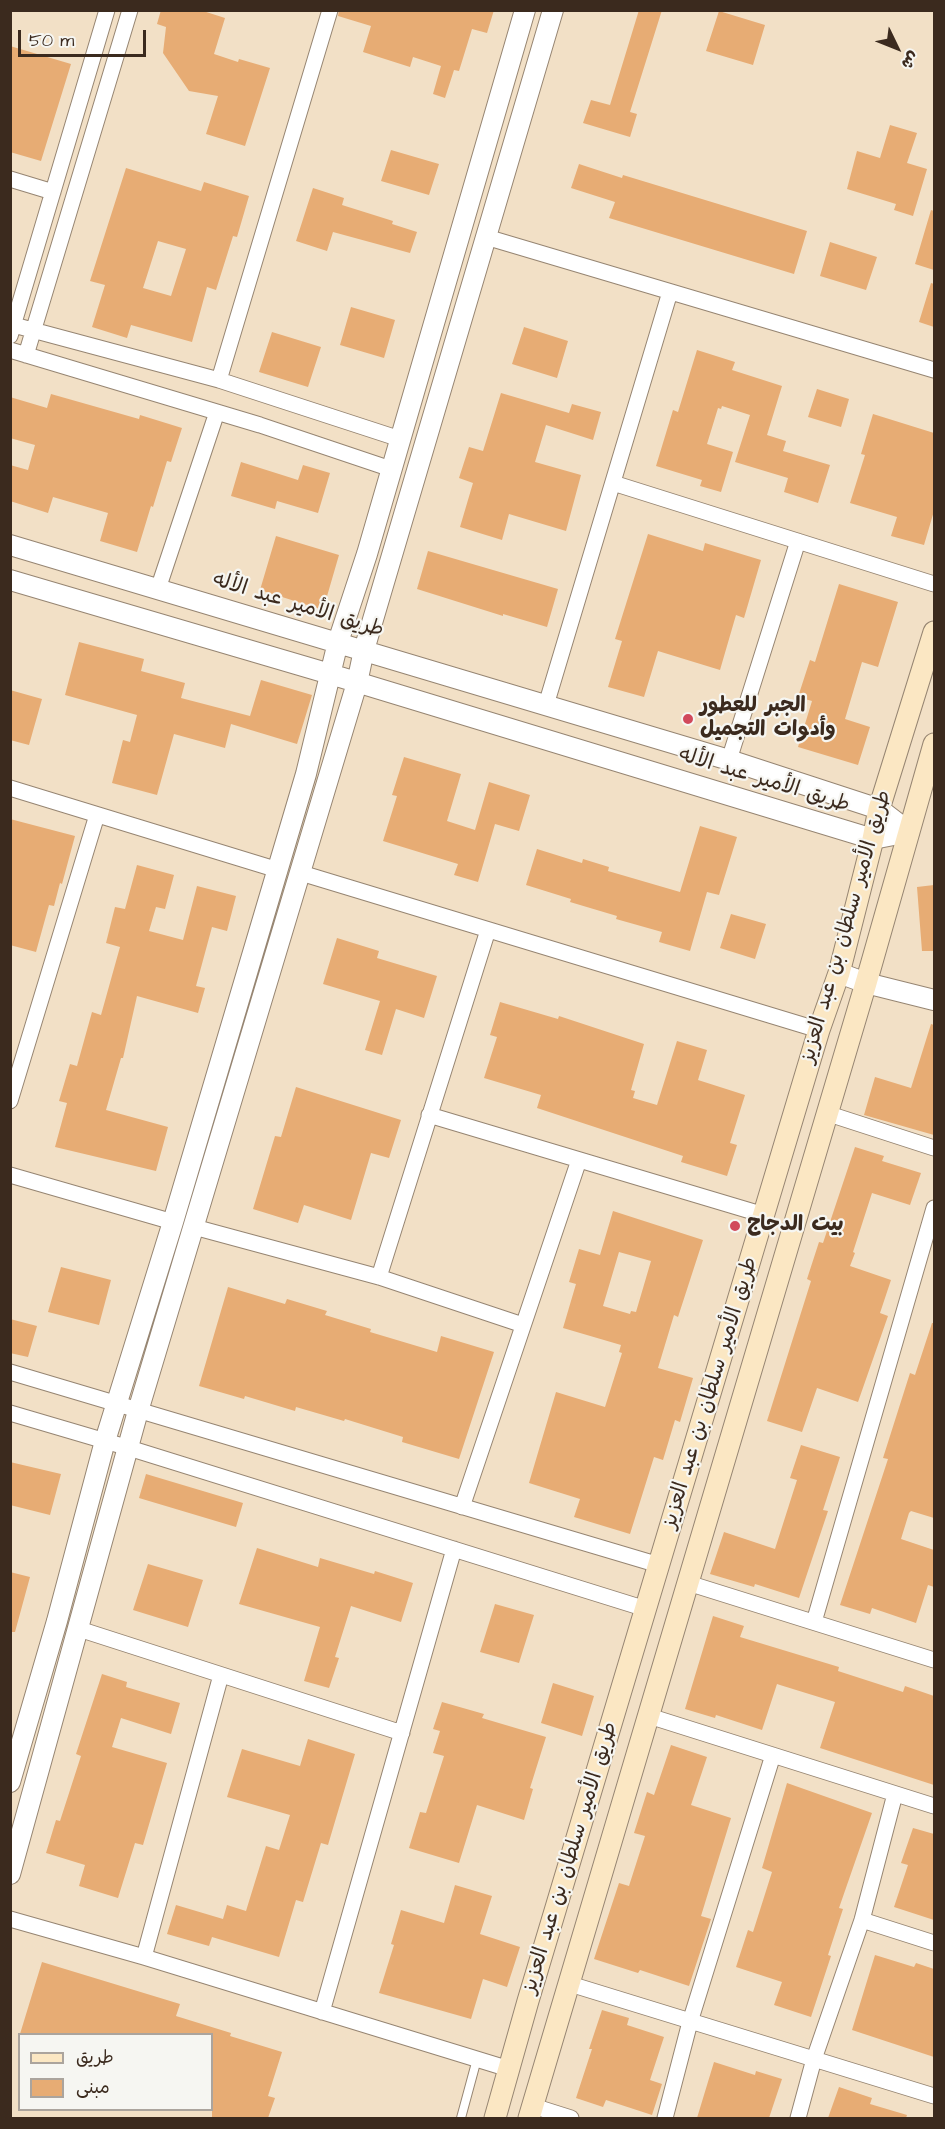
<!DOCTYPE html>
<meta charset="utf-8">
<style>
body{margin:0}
#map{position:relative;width:945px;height:2129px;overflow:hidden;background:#f2e0c6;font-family:"Architects Daughter","Playpen Sans Arabic",sans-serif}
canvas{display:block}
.frame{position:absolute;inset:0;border:12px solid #3b2a1e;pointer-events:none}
.legend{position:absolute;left:18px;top:2033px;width:195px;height:78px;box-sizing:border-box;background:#f6f6f2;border:2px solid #aba49d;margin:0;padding:8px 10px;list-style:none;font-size:18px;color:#3b2a1e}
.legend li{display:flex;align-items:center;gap:12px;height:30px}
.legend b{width:30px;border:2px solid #aba49d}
.north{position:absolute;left:867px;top:18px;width:60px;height:60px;-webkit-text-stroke:4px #f6f6f2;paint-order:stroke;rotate:133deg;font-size:16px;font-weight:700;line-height:24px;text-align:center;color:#3b2a1e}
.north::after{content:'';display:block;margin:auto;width:21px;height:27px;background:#3b2a1e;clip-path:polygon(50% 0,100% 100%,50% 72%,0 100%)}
.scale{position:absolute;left:18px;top:30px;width:128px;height:27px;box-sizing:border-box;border:3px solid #3b2a1e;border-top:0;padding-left:8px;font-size:18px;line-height:21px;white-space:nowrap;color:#3b2a1e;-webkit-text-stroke:4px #f6f6f2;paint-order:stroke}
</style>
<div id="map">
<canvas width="945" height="2129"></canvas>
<div class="frame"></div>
<ul class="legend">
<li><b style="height:8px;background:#fbe7c3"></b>طريق</li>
<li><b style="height:16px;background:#e7ac74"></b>مبنى</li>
</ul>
<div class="north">ش</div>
<div class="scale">50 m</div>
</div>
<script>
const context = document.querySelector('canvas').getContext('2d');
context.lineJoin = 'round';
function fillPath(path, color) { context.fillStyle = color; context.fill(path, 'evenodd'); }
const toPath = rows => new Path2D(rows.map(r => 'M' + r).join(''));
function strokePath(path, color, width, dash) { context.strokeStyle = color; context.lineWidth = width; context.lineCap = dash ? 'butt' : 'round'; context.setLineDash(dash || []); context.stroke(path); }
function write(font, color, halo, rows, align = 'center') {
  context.font = font + ' "Architects Daughter","Playpen Sans Arabic",sans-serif'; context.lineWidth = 4.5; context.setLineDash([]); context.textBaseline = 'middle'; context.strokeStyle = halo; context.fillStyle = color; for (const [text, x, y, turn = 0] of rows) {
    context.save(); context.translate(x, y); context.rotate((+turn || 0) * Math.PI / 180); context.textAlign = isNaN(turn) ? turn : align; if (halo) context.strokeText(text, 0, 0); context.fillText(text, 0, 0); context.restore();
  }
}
fillPath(toPath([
 [161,10,200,10,225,18,214,54,238,62,239,59,270,68,245,146,206,134,218,96,189,91,163,53,166,27,157,24],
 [339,10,494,10,487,33,472,29,459,71,454,70,445,98,433,94,441,66,413,57,410,67,363,52,371,26,338,16],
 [639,10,662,10,630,112,637,114,630,137,583,123,591,100,610,105],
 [719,11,765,25,753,65,706,51],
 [10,46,71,64,41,161,10,152],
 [890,125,917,133,907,163,927,169,913,216,894,210,896,204,847,189,857,151,880,158],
 [391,150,439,164,429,195,381,181],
 [579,164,622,178,623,175,807,231,794,274,609,218,615,202,571,188],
 [126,168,201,191,204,182,249,196,237,237,233,236,216,290,207,287,192,342,131,325,127,338,92,327,105,285,90,281],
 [158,241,186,249,171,296,143,288],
 [313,188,344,198,342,205,393,221,392,224,417,232,410,253,333,232,327,251,296,241],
 [931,210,934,211,934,270,915,264],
 [830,242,877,257,866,290,820,276],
 [931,283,934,284,934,327,919,322],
 [351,307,395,320,384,358,340,345],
 [524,327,568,341,557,378,512,364],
 [272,332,321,347,308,387,259,372],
 [697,350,735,362,732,370,782,386,767,435,786,441,783,451,830,465,818,503,784,492,788,478,735,462,750,415,722,406,721,409,718,408,707,444,733,452,721,492,700,486,702,480,656,466,673,410,678,412],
 [817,389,849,399,841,427,808,417],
 [501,393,569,413,572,404,601,412,593,440,546,425,535,462,581,475,566,531,509,514,502,540,460,527,473,483,459,478,469,447,483,451],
 [51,394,139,419,140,415,182,428,171,462,167,461,153,507,151,506,137,552,100,541,108,513,53,497,48,513,10,501,10,465,28,470,35,445,10,438,10,397,47,408],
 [873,414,934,433,934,511,924,545,891,536,897,517,850,503,865,455,861,454],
 [241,462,298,480,303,465,330,473,318,513,277,501,275,509,231,496],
 [648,534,703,551,705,543,761,560,744,618,736,615,720,670,658,651,644,697,608,687,622,641,615,639],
 [276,536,339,555,323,610,260,590],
 [428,551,558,589,547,627,503,614,503,616,417,589],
 [839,584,898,602,878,667,862,662,845,719,870,727,858,765,798,747,812,701,798,697,810,660,815,662],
 [79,642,144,659,141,671,185,683,181,698,250,716,261,680,312,695,297,744,231,724,225,748,174,734,157,795,112,783,123,740,130,742,137,715,65,695],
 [10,690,42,699,29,745,10,740],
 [404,757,461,774,447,821,475,830,489,782,530,795,519,831,495,824,478,882,454,875,458,864,383,841,397,796,392,795],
 [10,819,75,836,62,884,60,883,54,906,49,905,36,952,10,945],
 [700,826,737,837,719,895,707,892,690,951,659,942,662,932,616,919,617,916,570,902,571,899,526,885,537,849,582,863,583,859,609,867,608,871,680,892],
 [137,865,174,875,165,909,156,907,149,931,183,940,197,886,236,896,227,931,212,927,196,986,205,988,198,1013,137,996,123,1058,121,1058,106,1110,168,1127,156,1171,55,1147,67,1103,59,1101,70,1064,77,1066,92,1012,101,1015,120,947,106,943,115,907,125,909],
 [934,885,934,951,922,951,917,887],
 [731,914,766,924,755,959,720,948],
 [337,938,379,951,377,958,437,976,424,1018,396,1009,382,1055,365,1050,380,1001,323,984],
 [500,1002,558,1019,559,1016,644,1044,631,1090,635,1091,633,1098,657,1105,677,1041,707,1050,698,1080,745,1095,730,1143,737,1145,727,1176,681,1162,683,1156,537,1108,541,1095,484,1078,497,1037,490,1035],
 [931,1024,934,1025,934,1135,864,1115,875,1077,911,1088],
 [296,1087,401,1120,389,1158,371,1153,351,1220,304,1205,298,1223,253,1209,275,1136,281,1137],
 [855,1147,884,1156,882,1161,921,1173,910,1205,872,1193,853,1252,855,1253,850,1266,891,1280,880,1313,888,1316,858,1402,817,1388,802,1432,767,1421,811,1281,807,1279,819,1242,823,1243],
 [613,1211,703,1240,678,1317,674,1315,658,1368,693,1378,680,1422,675,1420,663,1460,654,1457,630,1534,574,1517,580,1499,529,1483,556,1392,605,1407,622,1353,619,1352,621,1345,563,1328,576,1284,569,1282,579,1249,600,1255],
 [619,1252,651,1261,636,1312,631,1311,630,1314,603,1306],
 [61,1267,111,1280,99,1325,48,1312],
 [228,1287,285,1304,287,1299,327,1311,325,1315,371,1329,370,1332,437,1352,441,1336,494,1352,459,1459,402,1442,403,1437,345,1419,344,1421,296,1407,295,1411,245,1396,244,1399,199,1386],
 [10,1319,37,1326,28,1357,10,1353],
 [932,1323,934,1323,934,1518,911,1511,909,1513,901,1539,934,1550,934,1587,928,1585,916,1623,872,1608,870,1614,840,1605,888,1459,883,1458,910,1373,915,1375],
 [801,1445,840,1457,823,1510,828,1511,799,1598,755,1584,754,1587,710,1574,724,1532,775,1549,797,1480,790,1478],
 [10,1462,61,1474,50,1515,10,1505],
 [146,1474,243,1503,236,1527,139,1498],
 [257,1548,318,1567,320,1558,374,1574,375,1571,413,1583,401,1622,351,1606,335,1657,339,1658,329,1688,304,1681,320,1627,239,1604],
 [148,1564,203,1580,188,1627,133,1610],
 [10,1572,30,1577,15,1632,10,1632],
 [495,1604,534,1615,519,1663,480,1652],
 [713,1616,744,1626,740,1637,839,1667,838,1671,903,1692,905,1686,934,1696,934,1785,820,1748,835,1702,780,1685,777,1684,762,1730,716,1715,715,1718,685,1709],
 [102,1674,127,1682,126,1687,180,1703,171,1734,121,1718,112,1747,167,1763,143,1845,135,1843,118,1898,79,1886,85,1865,46,1853,56,1820,60,1821,81,1756,76,1754],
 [553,1683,594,1696,582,1736,541,1723],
 [442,1702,484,1714,482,1718,546,1737,530,1788,533,1789,524,1820,477,1805,459,1863,409,1848,420,1812,426,1813,444,1756,433,1753,440,1731,433,1729],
 [308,1739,355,1754,328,1845,321,1843,303,1902,296,1900,279,1957,212,1937,209,1946,167,1934,176,1905,223,1919,227,1905,246,1911,266,1846,279,1850,290,1815,227,1797,242,1749,300,1766],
 [671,1745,707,1757,691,1805,731,1818,701,1916,711,1919,689,1986,640,1970,638,1973,594,1959,619,1883,629,1886,645,1836,634,1833,647,1792,654,1795],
 [787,1783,872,1813,839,1908,843,1909,828,1955,831,1956,811,2017,774,2005,782,1982,736,1967,748,1930,753,1932,772,1872,762,1868],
 [913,1828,934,1834,934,1920,894,1907,908,1865,901,1863],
 [455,1885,492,1896,480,1934,520,1947,507,1987,483,1979,471,2019,379,1993,394,1945,391,1944,401,1910,444,1923],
 [875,1955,914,1967,916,1963,934,1969,934,2057,852,2030],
 [42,1962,180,2004,176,2016,231,2033,230,2036,282,2052,268,2096,275,2098,268,2118,212,2118,212,2034,20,2034],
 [602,2010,629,2018,627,2025,664,2037,650,2080,662,2084,652,2115,606,2100,603,2107,576,2098,592,2049,589,2049],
 [714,2062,755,2075,756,2071,782,2079,769,2118,697,2118],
 [839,2087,872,2098,870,2104,907,2115,906,2118,828,2118]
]), '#e7ac74');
const service = toPath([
 [461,2118,477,2059]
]);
const minor = toPath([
 [10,179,53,192],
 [486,237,934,370],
 [10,324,219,380,400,439],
 [10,336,107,10],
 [10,350,260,425,391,469],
 [26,355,130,10],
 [219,380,330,10],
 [613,483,934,584],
 [158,589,217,412],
 [546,705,670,292],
 [729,760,798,541],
 [10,788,278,870],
 [301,873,819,1030],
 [10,1101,97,815],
 [826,1113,934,1148],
 [429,1115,764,1215],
 [10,1175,173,1222],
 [194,1227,379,1277,523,1325],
 [379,1277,488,930],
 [10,1372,659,1565],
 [10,1413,129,1448,646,1609],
 [462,1507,579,1160],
 [688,1583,934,1660],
 [814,1622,934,1208],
 [79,1629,402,1733],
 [649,1716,934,1806],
 [10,1919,144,1957,509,2069],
 [862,1920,934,1943],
 [144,1957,221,1675],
 [570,1984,934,2096],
 [322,2012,454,1549],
 [533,2106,571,2118],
 [665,2118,690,2022,773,1755],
 [798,2118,814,2059,862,1920,895,1794]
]);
const tertiary = toPath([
 [10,545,729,760,879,809,909,832,873,839,330,674,10,580],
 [839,973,866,983,934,1000],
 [10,1782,57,1621,105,1441,173,1222,306,774,338,642,367,554,525,10],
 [10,1874,138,1411,357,683,364,650,553,10]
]);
const secondary = toPath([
 [495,2118,528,2001,819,1030,839,973,873,839,879,809,934,632],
 [529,2118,866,983,934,744]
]);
strokePath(service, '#968572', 10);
strokePath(minor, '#968572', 17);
strokePath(tertiary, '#968572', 22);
strokePath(secondary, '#968572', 23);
strokePath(service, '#fff', 8);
strokePath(minor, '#fff', 15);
strokePath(tertiary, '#fff', 20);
strokePath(secondary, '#fbe7c3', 21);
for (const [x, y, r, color] of [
 [688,719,6,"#d1495b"],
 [735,1226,6,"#d1495b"]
]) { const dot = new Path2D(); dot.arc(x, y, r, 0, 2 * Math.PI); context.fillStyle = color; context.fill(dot); strokePath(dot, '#f6f6f2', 2); }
write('21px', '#3b2a1e', '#f6f6f2', [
 ["طريق الأمير عبد الأله",298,606,17],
 ["طريق الأمير عبد الأله",764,781,17],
 ["طريق الأمير سلطان بن عبد العزيز",847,927,-74],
 ["طريق الأمير سلطان بن عبد العزيز",711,1393,-73],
 ["طريق الأمير سلطان بن عبد العزيز",571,1858,-73]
]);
write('bold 21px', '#3b2a1e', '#f6f6f2', [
 ["الجبر للعطور",700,707],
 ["وأدوات التجميل",700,731],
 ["بيت الدجاج",747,1226]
], 'left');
</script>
